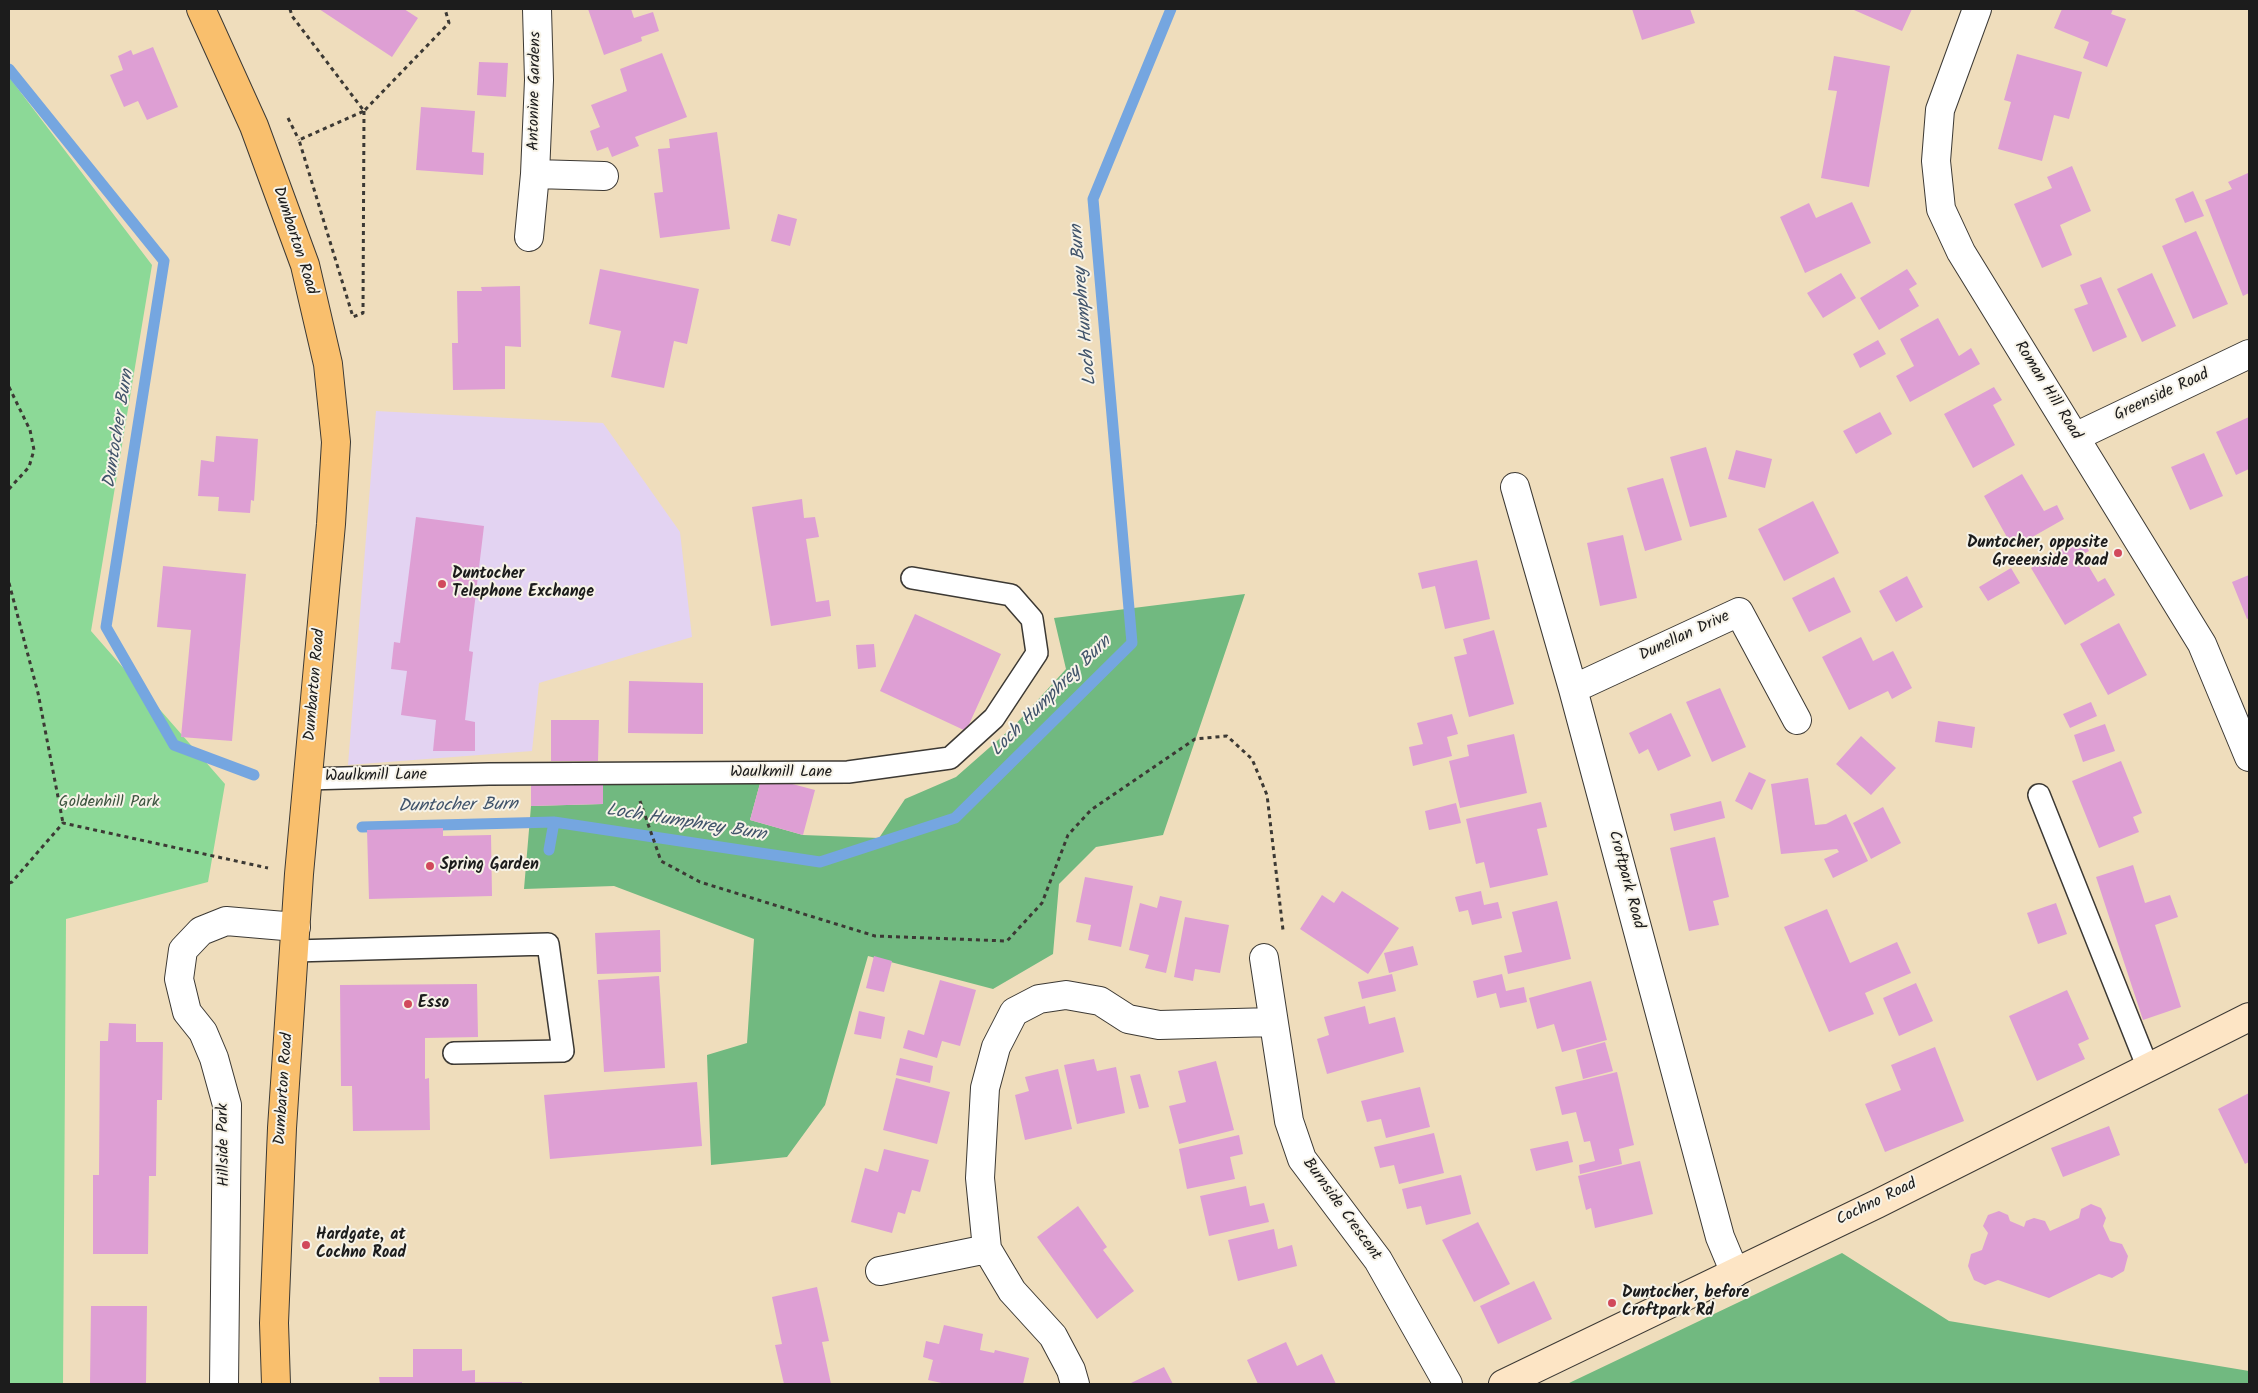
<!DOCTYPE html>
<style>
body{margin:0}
#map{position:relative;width:2258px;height:1393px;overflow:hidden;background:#efddbc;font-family:Kalam,sans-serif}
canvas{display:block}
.frame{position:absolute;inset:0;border:10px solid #1c1c1c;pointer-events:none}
</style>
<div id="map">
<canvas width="2258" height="1393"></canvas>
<div class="frame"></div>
</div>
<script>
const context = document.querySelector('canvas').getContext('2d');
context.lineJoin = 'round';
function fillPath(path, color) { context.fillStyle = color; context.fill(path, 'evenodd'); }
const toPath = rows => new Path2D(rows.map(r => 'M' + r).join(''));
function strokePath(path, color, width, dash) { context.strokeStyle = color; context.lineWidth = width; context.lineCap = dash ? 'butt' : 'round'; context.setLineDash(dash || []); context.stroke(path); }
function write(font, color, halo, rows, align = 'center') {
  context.font = font + ' Kalam,sans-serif'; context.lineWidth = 4; context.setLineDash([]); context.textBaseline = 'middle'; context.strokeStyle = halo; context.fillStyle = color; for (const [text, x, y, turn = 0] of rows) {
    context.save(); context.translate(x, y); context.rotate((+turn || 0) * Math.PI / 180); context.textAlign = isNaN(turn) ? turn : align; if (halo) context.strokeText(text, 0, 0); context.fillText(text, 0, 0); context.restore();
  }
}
fillPath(toPath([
 [376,411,603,423,680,532,692,637,539,683,532,751,348,765]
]), '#e3d3f2');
fillPath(toPath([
 [9,77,152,265,91,631,225,784,208,882,66,919,63,1384,9,1384]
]), '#8cd997');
fillPath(toPath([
 [1245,594,1163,835,1096,847,1059,884,1053,954,993,989,868,956,825,1105,787,1157,711,1165,707,1055,747,1043,754,939,614,886,524,889,531,806,603,804,603,777,762,776,750,820,803,835,879,838,905,799,956,777,1014,726,1066,669,1054,618],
 [1842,1253,1949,1321,2249,1371,2249,1384,1567,1384]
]), '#71b980');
strokePath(toPath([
 [9,69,164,261,106,627,174,745,254,775],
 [362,827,554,822,820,862,955,818,1132,643,1093,199,1171,9],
 [549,850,554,822]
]), '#75a6e0', 11);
fillPath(toPath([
 [319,9,404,9,418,18,392,57],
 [588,9,631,9,634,18,653,12,659,31,641,37,642,41,604,55],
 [1632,9,1690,9,1695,23,1642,40],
 [1854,9,1912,9,1902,31,1854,10],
 [2062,9,2113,9,2111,14,2126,19,2107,67,2083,58,2089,42,2054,28],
 [153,47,178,107,147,120,138,101,124,107,110,75,123,70,118,56,131,50,133,55],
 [662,53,687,117,635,137,639,146,612,157,608,147,597,151,590,131,600,127,591,105,627,91,620,69],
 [2017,54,2082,72,2069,119,2054,115,2042,161,1998,149,2011,102,2004,100],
 [1834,56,1890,66,1869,187,1821,178,1837,91,1828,90],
 [479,62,508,63,506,97,477,95],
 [421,107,475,111,472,152,484,153,483,175,416,170],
 [717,132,730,229,660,238,654,193,663,192,658,149,670,148,669,139],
 [2072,166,2091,211,2060,225,2072,255,2042,268,2014,204,2052,188,2047,177],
 [2248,173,2249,293,2243,296,2205,200,2232,189,2228,182],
 [2193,191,2204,216,2185,223,2175,199],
 [1852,202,1871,243,1805,273,1780,217,1809,203,1816,218],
 [778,214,797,219,790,246,771,241],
 [2196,231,2228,304,2193,319,2162,246],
 [600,269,699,289,687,344,674,341,664,388,611,377,621,331,589,324],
 [1907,269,1917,284,1909,289,1919,306,1879,330,1860,298],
 [1841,273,1856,298,1823,318,1807,293],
 [2152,273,2176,326,2142,342,2117,289],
 [2101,277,2127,337,2093,352,2074,309,2088,304,2080,285],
 [520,286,521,347,505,346,505,389,453,390,452,343,458,343,457,291,482,291,481,287],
 [1938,318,1959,356,1971,348,1980,364,1910,402,1896,376,1914,366,1900,339],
 [1878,340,1886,354,1860,368,1853,354],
 [1994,387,2002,400,1993,405,2015,445,1973,468,1944,414],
 [1880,412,1892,434,1856,454,1843,431],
 [2249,417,2249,469,2236,475,2216,432],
 [216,436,258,439,254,501,251,500,250,513,218,511,219,497,198,496,201,460,214,462],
 [1706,447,1727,517,1690,527,1670,457],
 [1736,450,1772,459,1765,488,1728,479],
 [2204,453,2223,496,2190,510,2171,467],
 [2022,474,2044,511,2057,505,2064,519,2013,548,1984,496],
 [1663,478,1682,540,1645,551,1627,488],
 [802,499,804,518,815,517,819,537,806,539,816,602,829,600,831,616,771,626,752,507],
 [1813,501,1839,553,1784,581,1758,529],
 [416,517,484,526,469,651,473,652,465,720,475,722,475,751,433,751,436,720,401,715,407,671,391,669,394,642,400,643],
 [1623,535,1637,598,1600,606,1587,543],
 [2081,538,2089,551,2082,555,2098,582,2105,578,2115,595,2065,625,2031,568],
 [1477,560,1490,619,1445,629,1435,586,1422,589,1418,573],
 [163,566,246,574,232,741,181,737,191,630,157,627],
 [2011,568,2020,583,1988,601,1979,587],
 [2249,575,2249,618,2247,619,2232,582],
 [1907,576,1923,607,1896,622,1879,591],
 [1834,577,1851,612,1809,632,1792,598],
 [915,614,1001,654,966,731,880,691],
 [2119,623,2147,675,2108,695,2080,644],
 [1494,630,1514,704,1469,717,1454,657,1467,654,1463,639],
 [1861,637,1873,661,1893,651,1912,688,1892,699,1888,691,1849,710,1822,657],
 [874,644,876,667,858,669,856,645],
 [629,681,703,683,703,734,628,733],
 [1720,688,1746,747,1712,762,1686,702],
 [2091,702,2097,716,2070,728,2063,714],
 [1671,713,1691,756,1658,771,1648,749,1639,754,1629,733],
 [1452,714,1458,734,1447,737,1452,756,1413,766,1409,747,1423,744,1417,723],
 [551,720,599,720,598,761,551,761],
 [1938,721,1975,727,1972,748,1935,742],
 [2105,724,2115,751,2083,762,2074,735],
 [1514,734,1527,793,1460,808,1449,761,1469,756,1467,745],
 [1861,736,1896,768,1871,795,1836,764],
 [2121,761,2142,813,2133,817,2139,832,2099,848,2072,781],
 [1749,772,1766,780,1752,810,1735,801],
 [762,776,815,790,803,835,750,820],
 [603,777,603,804,531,806,531,779],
 [1808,778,1815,825,1826,824,1846,814,1868,861,1833,878,1824,859,1839,852,1837,849,1781,854,1771,784],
 [1721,801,1725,818,1674,831,1670,814],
 [1541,802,1547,827,1537,829,1548,875,1490,888,1484,862,1476,864,1466,819],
 [1456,803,1461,823,1429,830,1425,811],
 [1883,807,1901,843,1871,859,1853,823],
 [443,828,443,836,491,835,492,896,369,899,367,830],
 [1715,837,1729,897,1713,901,1719,925,1689,931,1670,848],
 [2133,865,2145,903,2170,895,2178,917,2155,925,2181,1007,2143,1020,2096,877],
 [1085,877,1133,886,1121,947,1088,940,1091,925,1076,922],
 [1342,891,1399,928,1368,974,1300,929,1322,895,1334,903],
 [1481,891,1484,905,1498,902,1502,918,1472,925,1468,910,1459,912,1455,897],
 [1160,896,1182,901,1166,973,1145,968,1149,955,1129,950,1140,903,1157,908],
 [1557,901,1571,959,1508,974,1504,956,1522,952,1512,912],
 [2056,903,2067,934,2038,944,2027,913],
 [1827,909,1850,963,1897,942,1911,973,1865,993,1874,1014,1829,1032,1784,927],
 [1185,917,1229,925,1220,973,1195,969,1193,981,1174,977],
 [660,930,661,972,597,974,595,933],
 [1413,946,1418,965,1389,973,1384,953],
 [874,956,892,961,884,992,866,988],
 [1392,974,1396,991,1362,999,1358,982],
 [1502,974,1506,991,1524,987,1527,1002,1500,1008,1496,993,1477,998,1473,981],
 [659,976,665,1068,604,1072,598,980],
 [940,980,976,990,960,1046,942,1041,937,1058,903,1048,908,1030,924,1035],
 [1591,981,1607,1040,1562,1052,1554,1024,1537,1029,1529,998],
 [1916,983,1933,1021,1899,1036,1883,998],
 [477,984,478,1037,425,1038,425,1079,429,1078,430,1130,353,1131,352,1086,341,1086,340,985],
 [2067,990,2089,1039,2078,1044,2085,1059,2037,1081,2009,1016],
 [1365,1006,1369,1024,1395,1017,1404,1052,1327,1074,1317,1039,1329,1035,1324,1017],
 [859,1011,885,1017,881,1039,854,1034],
 [109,1023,136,1024,136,1042,163,1042,162,1100,157,1100,156,1176,149,1176,148,1254,93,1254,93,1175,99,1175,100,1041,108,1041],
 [1605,1042,1613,1071,1583,1079,1576,1050],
 [1935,1047,1964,1121,1885,1152,1865,1104,1901,1090,1891,1065],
 [900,1058,933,1066,930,1083,896,1075],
 [1094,1059,1097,1071,1116,1067,1125,1113,1077,1124,1064,1065],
 [1216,1061,1234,1130,1179,1144,1169,1106,1186,1102,1178,1071],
 [1058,1069,1072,1129,1025,1140,1015,1095,1029,1091,1025,1077],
 [1617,1072,1634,1145,1619,1149,1622,1164,1580,1174,1579,1165,1595,1161,1590,1141,1584,1142,1576,1112,1562,1115,1555,1087],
 [1140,1074,1149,1107,1139,1109,1130,1076],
 [896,1078,950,1092,937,1144,883,1130],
 [697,1082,702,1146,550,1159,544,1095],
 [1420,1087,1430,1127,1386,1138,1381,1119,1367,1122,1361,1101],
 [2249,1093,2249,1162,2245,1164,2218,1109],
 [2109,1126,2120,1155,2063,1177,2051,1148],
 [1434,1133,1444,1173,1399,1184,1394,1165,1380,1168,1374,1147],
 [1239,1135,1243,1154,1230,1157,1235,1179,1187,1189,1179,1149],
 [1568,1141,1573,1162,1536,1171,1530,1149],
 [884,1149,929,1160,920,1192,912,1190,905,1214,898,1212,892,1233,851,1222,865,1168,878,1172],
 [1640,1161,1653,1214,1595,1228,1591,1208,1586,1210,1578,1176],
 [1461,1175,1471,1214,1426,1225,1421,1206,1407,1209,1402,1189],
 [1246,1186,1250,1206,1264,1203,1269,1222,1209,1236,1200,1196],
 [2091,1204,2101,1208,2106,1218,2103,1226,2110,1241,2122,1244,2128,1256,2124,1271,2112,1278,2099,1274,2049,1298,1998,1280,1985,1285,1974,1280,1968,1266,1971,1254,1982,1250,1988,1233,1983,1226,1988,1215,1999,1211,2008,1215,2010,1221,2024,1227,2026,1221,2034,1218,2045,1221,2050,1231,2079,1218,2081,1209],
 [1078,1206,1107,1247,1103,1250,1134,1291,1097,1319,1037,1237],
 [1478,1222,1510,1284,1474,1302,1442,1240],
 [1274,1229,1278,1249,1292,1245,1297,1266,1238,1281,1228,1240],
 [1534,1281,1552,1319,1498,1344,1480,1306],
 [817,1287,829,1341,822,1342,831,1384,784,1384,775,1345,782,1344,772,1297],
 [91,1306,147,1306,146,1384,90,1384],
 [944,1325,983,1334,980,1350,994,1353,995,1350,1029,1358,1023,1384,946,1384,928,1380,933,1360,923,1357,926,1341,939,1344],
 [1286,1342,1297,1366,1322,1354,1336,1384,1258,1384,1247,1360],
 [413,1349,462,1349,462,1371,475,1370,475,1382,522,1382,522,1384,380,1384,379,1377,413,1377],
 [1164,1367,1173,1384,1129,1384]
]), '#de9fd4');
const lane = toPath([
 [307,779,489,774,848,772,950,758,994,718,1037,653,1032,619,1011,595,912,578],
 [2039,795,2148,1068],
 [294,951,548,944,563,1051,454,1053]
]);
const street = toPath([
 [1977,9,1940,110,1936,161,1941,209,1961,252,2202,644,2249,757],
 [535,174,604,176],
 [529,237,535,174,539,80,537,9],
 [2075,437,2249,354],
 [1515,487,1573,689,1720,1237,1735,1273],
 [1573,689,1739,612,1797,720],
 [1264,958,1289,1121,1302,1159,1378,1260,1448,1384],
 [880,1271,987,1249],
 [224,1384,227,1105,214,1058,203,1032,187,1012,179,979,183,950,201,931,226,921,296,927],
 [1075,1384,1071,1370,1053,1336,1012,1291,987,1249,980,1178,985,1088,996,1047,1014,1012,1039,999,1066,995,1100,1001,1128,1019,1159,1025,1273,1022]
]);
const secondary = toPath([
 [1503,1384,1877,1204,2249,1017]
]);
const primary = toPath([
 [201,9,254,126,305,265,328,364,336,442,331,524,299,874,282,1128,274,1323,276,1384]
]);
strokePath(lane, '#3c3934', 24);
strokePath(street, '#3c3934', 30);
strokePath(secondary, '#3c3934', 30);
strokePath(primary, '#3c3934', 30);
strokePath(toPath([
 [290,9,292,16,364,111,449,23,445,9],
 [364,111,363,313,353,317,299,140,364,111],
 [288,118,299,140],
 [9,387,30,430,34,450,29,467,9,489],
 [9,583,38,693,63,823],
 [640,801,661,861,700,882,875,936,1007,941,1042,903,1068,835,1091,810,1195,739,1227,736,1252,759,1267,795,1283,930],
 [9,883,12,882,63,823,268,868]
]), '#3c3934', 3, [4, 4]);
strokePath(lane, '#fff', 21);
strokePath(street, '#fff', 28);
strokePath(secondary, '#fde5c5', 28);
strokePath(primary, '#f9bf6d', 28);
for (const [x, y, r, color] of [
 [2118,553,5,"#d1495b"],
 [442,584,5,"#d1495b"],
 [430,866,5,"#d1495b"],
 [408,1004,5,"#d1495b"],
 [306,1245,5,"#d1495b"],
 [1612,1303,5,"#d1495b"]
]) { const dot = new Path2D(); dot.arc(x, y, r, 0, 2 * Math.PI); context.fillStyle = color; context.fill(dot); strokePath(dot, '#f7f3e8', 2); }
write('16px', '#1c1c1c', '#f7f3e8', [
 ["Antonine Gardens",536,91,-89],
 ["Dumbarton Road",294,241,72],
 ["Roman Hill Road",2047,391,58],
 ["Greenside Road",2162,396,-25],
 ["Dunellan Drive",1685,637,-25],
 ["Dumbarton Road",316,685,-85],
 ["Waulkmill Lane",781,773],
 ["Waulkmill Lane",376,777,-1],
 ["Croftpark Road",1625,880,75],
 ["Dumbarton Road",285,1089,-86],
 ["Hillside Park",225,1145,-91],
 ["Cochno Road",1877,1203,-26],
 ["Burnside Crescent",1341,1210,54]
]);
write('bold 16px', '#1c1c1c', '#f7f3e8', [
 ["Duntocher, opposite",2108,544,"right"],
 ["Greeenside Road",2108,562,"right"],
 ["Duntocher",452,575],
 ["Telephone Exchange",452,593],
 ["Spring Garden",440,866],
 ["Esso",418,1004],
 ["Hardgate, at",316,1236],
 ["Cochno Road",316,1254],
 ["Duntocher, before",1622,1294],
 ["Croftpark Rd",1622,1312]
], 'left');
write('16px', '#3e5541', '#f7f3e8', [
 ["Goldenhill Park",109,803]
]);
write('italic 18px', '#40536a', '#f7f3e8', [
 ["Loch Humphrey Burn",1085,305,-95],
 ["Duntocher Burn",120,429,-81],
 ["Loch Humphrey Burn",1052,697,-45],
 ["Duntocher Burn",458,807,-1],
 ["Loch Humphrey Burn",686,824,9]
]);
</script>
